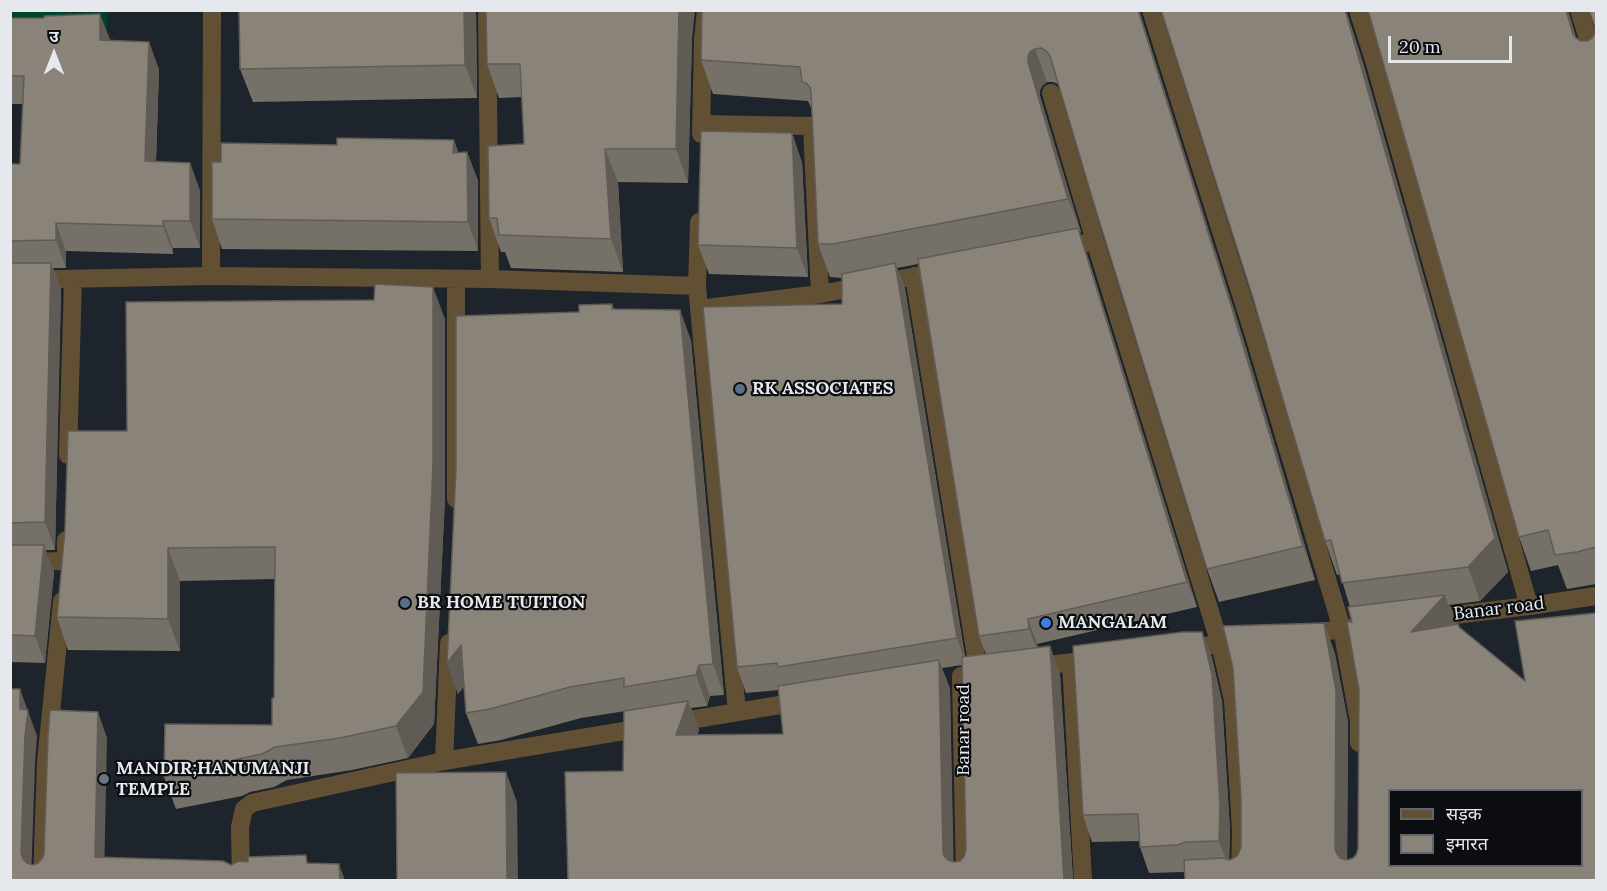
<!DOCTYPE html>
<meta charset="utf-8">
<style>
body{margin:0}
#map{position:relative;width:1607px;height:891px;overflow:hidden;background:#1e242b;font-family:Lora,"Noto Sans Devanagari",serif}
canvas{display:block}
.frame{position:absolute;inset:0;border:12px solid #e5e9ee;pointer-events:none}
.legend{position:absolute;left:1388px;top:789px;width:195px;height:78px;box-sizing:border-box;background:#0b0d10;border:2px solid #626569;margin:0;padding:8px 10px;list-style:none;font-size:18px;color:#e5e9ee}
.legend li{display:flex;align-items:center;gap:12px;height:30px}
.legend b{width:30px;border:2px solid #626569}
.north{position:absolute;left:24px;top:24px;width:60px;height:60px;-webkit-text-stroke:4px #0b0d10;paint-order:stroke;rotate:0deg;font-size:16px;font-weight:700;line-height:24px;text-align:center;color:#e5e9ee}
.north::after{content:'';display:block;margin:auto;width:21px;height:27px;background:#e5e9ee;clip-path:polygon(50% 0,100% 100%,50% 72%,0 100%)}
.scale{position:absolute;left:1388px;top:36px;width:124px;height:27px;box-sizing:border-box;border:3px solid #e5e9ee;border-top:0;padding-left:8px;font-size:18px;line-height:21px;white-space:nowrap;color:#e5e9ee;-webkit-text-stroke:4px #0b0d10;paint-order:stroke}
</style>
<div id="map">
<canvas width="1607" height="891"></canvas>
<div class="frame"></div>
<ul class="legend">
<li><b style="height:8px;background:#625035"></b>सड़क</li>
<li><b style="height:16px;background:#898379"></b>इमारत</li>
</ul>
<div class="north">उ</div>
<div class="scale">20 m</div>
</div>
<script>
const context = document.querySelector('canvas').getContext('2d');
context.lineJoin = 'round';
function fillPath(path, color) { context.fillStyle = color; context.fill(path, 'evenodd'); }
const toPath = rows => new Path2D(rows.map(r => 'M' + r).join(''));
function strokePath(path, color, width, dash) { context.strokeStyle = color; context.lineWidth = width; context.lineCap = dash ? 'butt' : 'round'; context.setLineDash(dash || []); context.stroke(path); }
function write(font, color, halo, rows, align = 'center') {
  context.font = font + ' Lora,serif'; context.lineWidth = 4.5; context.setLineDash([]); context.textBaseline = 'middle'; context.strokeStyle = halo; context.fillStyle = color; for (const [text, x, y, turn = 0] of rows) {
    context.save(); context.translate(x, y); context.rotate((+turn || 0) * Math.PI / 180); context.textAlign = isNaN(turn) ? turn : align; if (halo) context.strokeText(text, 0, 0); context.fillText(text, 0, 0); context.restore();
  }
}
fillPath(toPath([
 [10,11,107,11,107,37,11,38]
]), '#00432a');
strokePath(toPath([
 [212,10,211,276,490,279,487,10],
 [1151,10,1253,332,1342,629,1359,721,1359,743],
 [1358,10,1374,60,1529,606],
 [1579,10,1596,64],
 [1051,93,1095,241],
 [701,124,812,126,820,294],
 [701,134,703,40,706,10],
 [1061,248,1095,241,1220,644,1233,700,1241,831,1240,880],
 [914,276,979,674],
 [490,279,697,286,737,712],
 [10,280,211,276],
 [697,286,699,222],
 [699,309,820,294,943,271],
 [68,455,73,280],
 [456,499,456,279],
 [10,562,66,561,66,540],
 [1071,663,1083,880],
 [444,761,449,643],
 [42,880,46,763,62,601],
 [241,880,240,827,244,809,252,803,444,761,804,701]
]), '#625035', 18);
strokePath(toPath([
 [1430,618,1529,606,1596,596],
 [1302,634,1370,626],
 [1183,649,1251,640],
 [1034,667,1096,659],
 [965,880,961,676,986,673]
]), '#625035', 18);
fillPath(toPath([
 [239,10,476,10,477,98,253,102,240,69],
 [1161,10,1347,10,1347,13,1363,63,1508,572,1480,601,1449,605,1456,624,1458,624,1596,880,1184,872,1149,873,1140,847,1139,841,1092,842,1083,815,1202,632,1212,658,1222,702,1230,831,1229,860,1234,858,1238,855,1324,623,1335,654,1348,722,1347,860,1353,858,1356,855,1358,849,1359,690,1350,607,1340,574,1337,575,1325,541,1252,295],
 [1368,10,1568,10,1576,39,1581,41,1587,41,1592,38,1595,33,1596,10,1596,584,1567,589,1558,565,1531,571,1519,537],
 [1140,13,1242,335,1315,580,1219,602,1207,569,1058,84,1053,82,1047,82,1042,86,1040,90,1040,96,1081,232,1079,233,1087,254,1197,607,1037,644,1038,647,1050,646,1060,675,1073,880,568,880,623,771,632,710,581,718,501,740,478,744,466,713,464,686,458,694,447,663,579,312,612,304,614,309,680,310,691,341,724,695,710,696,707,706,691,708,699,730,697,735,783,734,779,690,746,693,737,667,842,304,842,278,830,277,818,244,812,110,808,101,713,94,701,60],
 [918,264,979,636,986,654,965,656,905,289,897,268],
 [962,665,966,850,964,857,960,861,953,862,950,689,942,668],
 [10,18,110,41,149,42,159,70,156,162,190,163,200,191,200,248,173,248,173,254,66,251,66,268,53,268,61,290,55,550,45,550,54,572,45,663,10,662,10,164,20,164,23,104,10,104],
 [692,39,688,183,618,182,623,272,511,268,505,252,501,252,489,218,524,144,522,97,499,98,487,64],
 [792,133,802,163,808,277,709,274,698,245],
 [454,140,458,152,467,152,478,181,478,251,222,249,212,219,221,162,337,145],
 [445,319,445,498,434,724,408,758,352,770,287,780,274,787,250,792,242,796,176,809,164,777,272,725,274,698,275,579,180,581,180,651,68,650,57,617,127,431]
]), '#767168');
fillPath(toPath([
 [464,10,476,10,477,98,465,65],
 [679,10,695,10,692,39,688,183,676,149],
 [1138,10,1140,10,1140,13,1242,335,1315,580,1303,546],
 [1345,10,1347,10,1347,13,1363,63,1508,572,1480,601,1468,567],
 [1566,10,1568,10,1585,67,1573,34],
 [100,14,111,42,100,40],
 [149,42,159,70,155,189,145,161],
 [1035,49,1047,82,1042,86,1040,90,1040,96,1081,232,1068,199,1028,62,1028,56,1030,52],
 [792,133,802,163,808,277,797,248],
 [454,140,464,170,453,153],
 [605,149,618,182,623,272,611,239],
 [467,152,478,181,478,251,468,222],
 [190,163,200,191,200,248,190,221],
 [163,221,173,248,173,254,163,226],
 [56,223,66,251,66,268,56,240],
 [1078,228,1087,254,1197,607,1187,582],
 [51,263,61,290,55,550,45,522],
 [895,263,905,289,966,664,957,638],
 [433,287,445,319,445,498,434,724,408,758,396,726],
 [680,310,691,341,724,695,713,664],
 [44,545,54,572,45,663,35,636],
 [168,548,180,581,180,651,168,619],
 [1445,595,1456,626,1411,632],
 [1028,619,1037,644,1039,655,1029,629],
 [1324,623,1335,654,1348,722,1347,880,1335,849],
 [1202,632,1212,658,1222,702,1230,831,1229,867,1219,841],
 [461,645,472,676,458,694,447,663],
 [1050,646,1060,675,1073,880,1064,880],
 [939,660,950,689,954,880,943,851],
 [699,665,710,696,707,706,696,675],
 [20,689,37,736,35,763,31,880,21,853],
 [688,701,699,730,686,765,676,735],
 [98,712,107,738,104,880,95,857],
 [506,772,517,802,518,880,507,880],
 [339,864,345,880,340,880]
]), '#605c55');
const building = toPath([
 [239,10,464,10,465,65,240,69,239,10],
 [486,10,679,10,676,149,605,149,611,239,499,235,497,218,489,218,488,146,524,144,520,64,487,64,486,10],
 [702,10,1138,10,1230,302,1303,546,1207,569,1094,204,1050,56,1046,51,1041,48,1035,49,1030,52,1028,56,1028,62,1068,199,833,244,818,244,811,92,810,87,806,83,802,82,800,67,701,60,702,10],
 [1161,10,1345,10,1495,538,1468,567,1342,583,1331,540,1325,541,1252,295,1161,10],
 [1368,10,1566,10,1573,34,1576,38,1581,41,1587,41,1592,38,1595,33,1595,27,1589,10,1596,10,1596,547,1577,552,1555,555,1548,530,1519,537,1368,10],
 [100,14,100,40,149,42,145,161,190,163,190,221,163,221,163,226,56,223,56,240,10,241,10,164,20,164,24,76,10,76,10,18,44,18,44,16,100,14],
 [701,131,792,133,797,248,698,245,701,131],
 [337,138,454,140,453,153,467,152,468,222,212,219,212,162,221,162,221,143,337,145,337,138],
 [1078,228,1187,582,1028,619,1029,629,979,636,918,259,1078,228],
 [10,263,51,263,45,522,10,523,10,263],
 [895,263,957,638,778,667,777,663,737,667,703,307,842,304,842,274,895,263],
 [375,284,433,287,433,465,423,692,396,726,340,738,275,747,262,754,238,759,230,764,164,777,165,724,272,725,272,698,274,698,275,547,168,548,168,619,57,617,65,529,68,431,127,431,126,302,374,300,375,284],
 [612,304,612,309,680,310,713,664,699,665,696,675,624,687,624,678,570,687,490,709,466,713,461,645,447,663,456,467,456,316,579,312,579,305,612,304],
 [10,545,44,545,35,636,10,635,10,545],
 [1445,595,1411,632,1458,624,1459,627,1525,681,1515,621,1596,613,1596,880,1185,880,1184,860,1223,858,1229,860,1234,858,1238,855,1241,847,1241,799,1233,668,1223,626,1324,623,1336,691,1335,849,1337,854,1340,858,1347,860,1353,858,1356,855,1358,849,1359,690,1347,622,1352,622,1348,607,1445,595],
 [1389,790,1581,790,1581,866,1389,866,1389,790],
 [1183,632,1202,632,1212,675,1220,805,1219,841,1185,842,1178,845,1140,847,1138,814,1083,815,1073,646,1183,632],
 [1050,646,1064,880,568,880,565,772,623,771,624,711,688,701,676,735,783,734,778,686,939,660,943,851,944,856,948,860,954,862,960,861,964,857,966,850,962,657,1050,646],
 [10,689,20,689,20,709,28,710,25,736,21,853,23,859,27,863,33,865,38,863,42,859,44,854,48,737,50,710,98,712,95,857,223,861,231,865,239,861,248,862,248,857,306,855,307,863,339,864,340,880,10,880,10,689],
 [506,772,507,880,397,880,396,773,506,772]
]);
fillPath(building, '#898379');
strokePath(building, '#605c55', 1.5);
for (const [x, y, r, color] of [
 [740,389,6,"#5c6f8a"],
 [405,603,6,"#5c6f8a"],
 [1046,623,6,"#3f7fe0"],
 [104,779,6,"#6b7280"]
]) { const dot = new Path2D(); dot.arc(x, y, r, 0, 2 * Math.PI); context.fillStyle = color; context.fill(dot); strokePath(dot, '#0b0d10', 2); }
write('bold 18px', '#e5e9ee', '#0b0d10', [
 ["RK ASSOCIATES",752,389],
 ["BR HOME TUITION",417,603],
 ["MANGALAM",1058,623],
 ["MANDIR;HANUMANJI",116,769],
 ["TEMPLE",116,790]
], 'left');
write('18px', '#e5e9ee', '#0b0d10', [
 ["Banar road",1499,609,-7],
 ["Banar road",964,730,-90]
]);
</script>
